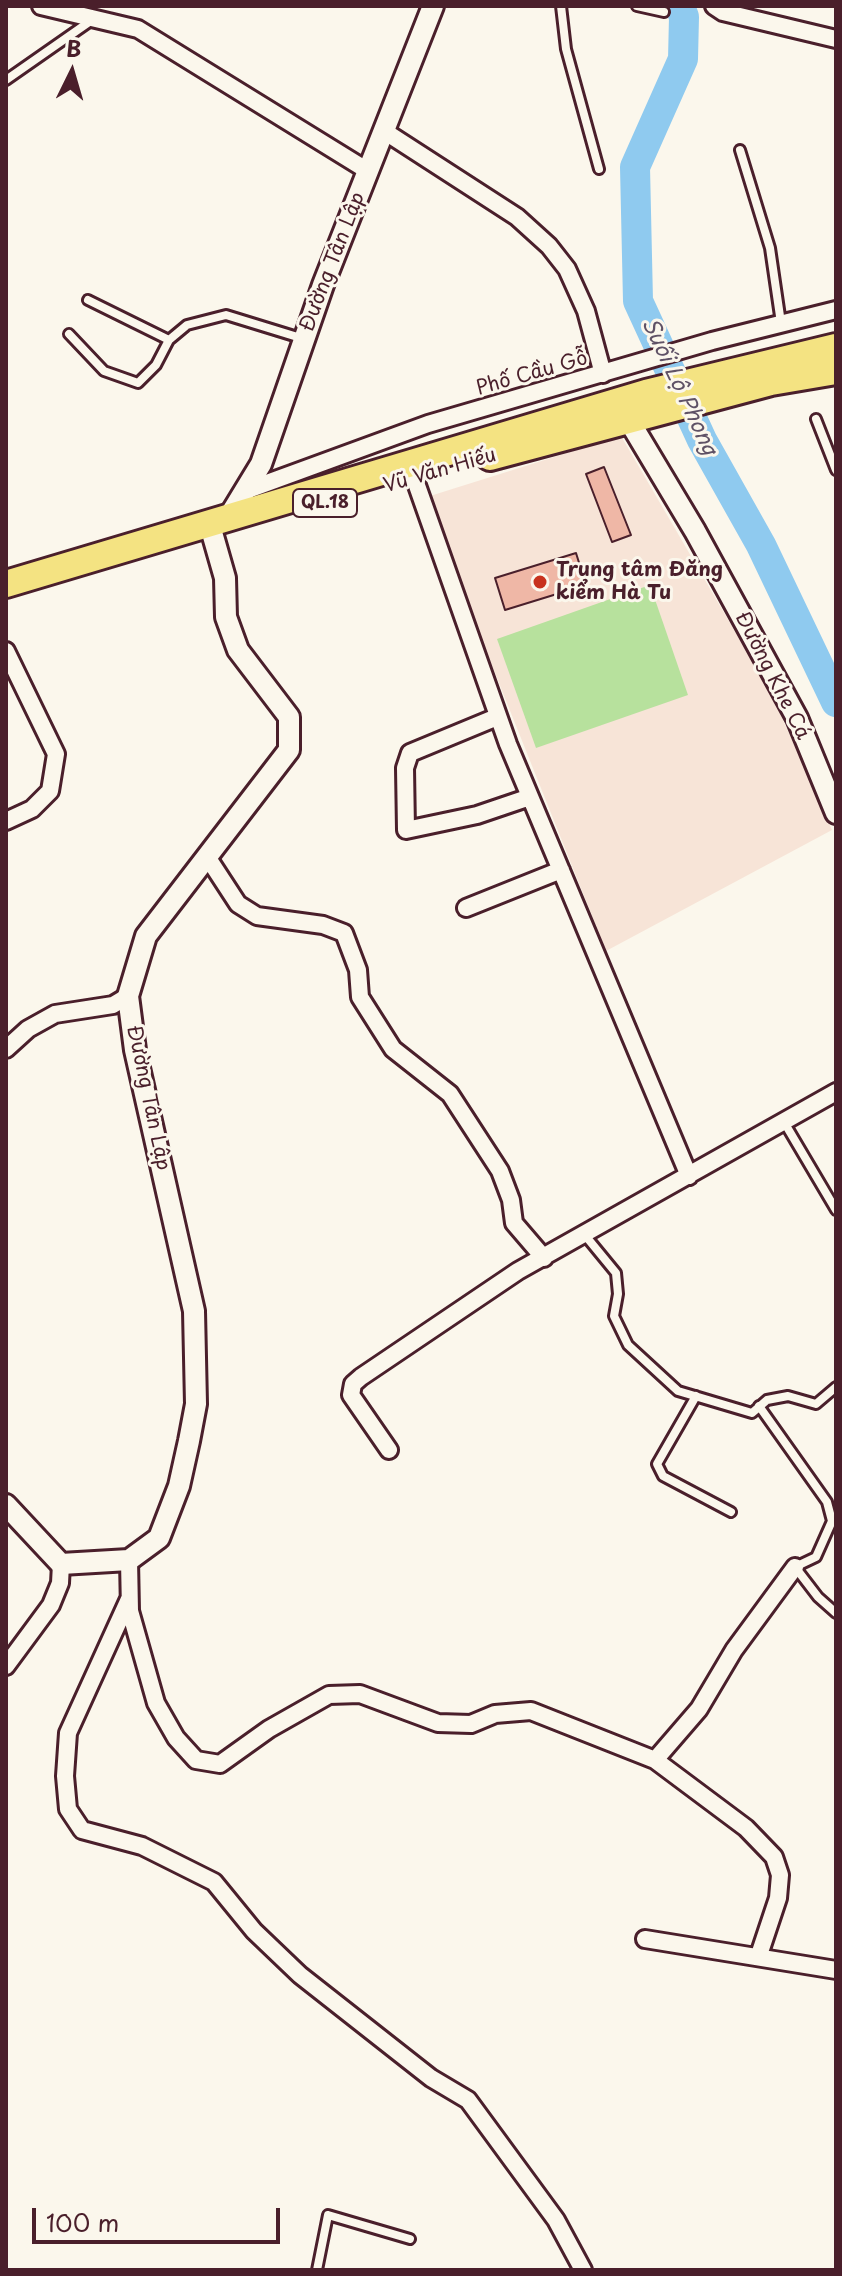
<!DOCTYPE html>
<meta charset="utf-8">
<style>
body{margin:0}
#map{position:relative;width:842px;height:2276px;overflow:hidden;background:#fbf7ec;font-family:"Playpen Sans",sans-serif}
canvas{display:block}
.frame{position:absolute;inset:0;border:8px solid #4a1f2b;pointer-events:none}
.north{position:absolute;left:32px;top:32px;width:80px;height:80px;-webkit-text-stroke:6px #fbf7ec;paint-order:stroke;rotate:5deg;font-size:22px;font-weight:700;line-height:32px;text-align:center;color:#4a1f2b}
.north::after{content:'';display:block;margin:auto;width:28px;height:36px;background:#4a1f2b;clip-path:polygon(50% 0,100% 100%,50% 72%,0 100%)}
.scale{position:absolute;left:32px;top:2208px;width:248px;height:36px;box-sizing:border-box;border:4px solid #4a1f2b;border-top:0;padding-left:10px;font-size:24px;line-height:28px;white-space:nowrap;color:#4a1f2b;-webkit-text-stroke:6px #fbf7ec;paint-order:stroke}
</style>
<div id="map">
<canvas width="842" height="2276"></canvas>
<div class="frame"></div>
<div class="north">B</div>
<div class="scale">100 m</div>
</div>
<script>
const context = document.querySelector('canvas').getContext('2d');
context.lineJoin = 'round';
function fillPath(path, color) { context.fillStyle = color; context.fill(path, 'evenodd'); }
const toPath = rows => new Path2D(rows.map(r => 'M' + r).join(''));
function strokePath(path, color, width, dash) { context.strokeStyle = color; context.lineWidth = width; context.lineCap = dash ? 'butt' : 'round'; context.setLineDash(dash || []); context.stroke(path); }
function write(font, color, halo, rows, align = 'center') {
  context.font = font + ' "Playpen Sans",sans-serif'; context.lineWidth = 6; context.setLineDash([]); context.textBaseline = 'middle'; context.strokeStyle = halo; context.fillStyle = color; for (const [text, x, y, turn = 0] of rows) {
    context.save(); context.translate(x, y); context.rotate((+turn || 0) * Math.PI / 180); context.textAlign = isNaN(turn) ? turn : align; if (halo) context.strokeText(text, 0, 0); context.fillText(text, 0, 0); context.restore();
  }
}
fillPath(toPath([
 [621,436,772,695,832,830,606,951,475,623,430,496]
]), '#f7e4d7');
fillPath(toPath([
 [650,585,688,695,536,748,497,639]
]), '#b7e19d');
strokePath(toPath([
 [680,6,684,17,683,59,635,167,638,301,702,440,761,545,836,702]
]), '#8fcaef', 30);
const building = toPath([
 [604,467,631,535,612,542,586,474,604,467],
 [576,553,586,585,505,610,495,578,576,553]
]);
fillPath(building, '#efb7a6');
strokePath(building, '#4a1f2b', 2);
const service = toPath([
 [561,6,566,49,599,169],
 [637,6,664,12],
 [6,80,92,20],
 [740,150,770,248,781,323],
 [88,300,169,340],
 [69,334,104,371,138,383,156,365,169,340,187,325,226,315,304,339],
 [816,419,836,470],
 [784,1122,836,1210],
 [584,1234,616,1273,618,1294,614,1316,628,1345,678,1391,752,1413,767,1400,788,1396,816,1404,836,1387],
 [696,1396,657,1464,663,1476,731,1512],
 [759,1406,827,1502,832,1521,816,1557,795,1567,818,1597,836,1613],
 [317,2270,328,2215,410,2239]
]);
const minor = toPath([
 [41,6,138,29,368,171],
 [714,6,723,12,836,39],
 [384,131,517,217,549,246,567,269,586,311,603,374],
 [414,477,508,744,689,1176],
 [245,491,428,424,712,341,836,310],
 [6,651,56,754,50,791,32,809,6,821],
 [497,717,410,753,405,768,406,830,477,815,530,797],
 [208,858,238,904,257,916,323,925,344,933,358,970,360,997,393,1049,450,1094,500,1171,511,1200,514,1223,544,1258],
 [466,908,561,870],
 [6,1049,28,1029,55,1014,113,1005,128,996],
 [389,1450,351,1395,353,1384,361,1377,518,1271,836,1092],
 [129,1560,130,1611,156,1703,176,1738,196,1760,220,1764,269,1729,329,1695,360,1694,438,1723,471,1724,495,1714,531,1711,655,1760,746,1828,774,1857,780,1875,778,1898,759,1955],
 [129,1599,68,1733,65,1776,68,1809,82,1830,142,1846,214,1882,254,1931,300,1975,431,2078,468,2100,556,2220,583,2270],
 [6,1666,51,1605,60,1583,61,1564],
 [655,1760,699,1709,734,1650,795,1567],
 [645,1939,836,1970]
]);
const tertiary = toPath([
 [628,419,695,531,797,718,836,813],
 [230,515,261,464,323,285,433,6],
 [6,1505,61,1564,129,1560,159,1538,179,1486,189,1441,196,1404,194,1311,135,1050,128,996,146,936,289,750,289,717,238,650,226,617,225,578,213,536]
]);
const primary = toPath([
 [490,457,771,382,836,371],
 [6,584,646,393,836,347]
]);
strokePath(service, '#4a1f2b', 14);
strokePath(minor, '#4a1f2b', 22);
strokePath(tertiary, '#4a1f2b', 26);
strokePath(primary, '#4a1f2b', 32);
strokePath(service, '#fbf7ec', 8);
strokePath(minor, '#fbf7ec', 16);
strokePath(tertiary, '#fbf7ec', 20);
strokePath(primary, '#f4e382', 26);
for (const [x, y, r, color] of [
 [540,582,8,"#c8321e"]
]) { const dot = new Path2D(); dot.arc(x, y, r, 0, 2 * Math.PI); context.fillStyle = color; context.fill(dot); strokePath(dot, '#fbf7ec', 3); }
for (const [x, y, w] of [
 [325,503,64]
]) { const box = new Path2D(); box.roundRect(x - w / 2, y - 14, w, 28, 6); context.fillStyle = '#fbf7ec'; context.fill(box); strokePath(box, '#4a1f2b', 2); }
write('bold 18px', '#4a1f2b', null, [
 ["QL.18",325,503]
]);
write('20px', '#4a1f2b', '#fbf7ec', [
 ["Đường Tân Lập",333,262,-69],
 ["Phố Cầu Gỗ",532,374,-16],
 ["Vũ Văn Hiếu",440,471,-16],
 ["Đường Khe Cá",772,676,63],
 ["Đường Tân Lập",148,1098,78]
]);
write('bold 20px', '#4a1f2b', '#fbf7ec', [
 ["Trung tâm Đăng",556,570],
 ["kiểm Hà Tu",556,593]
], 'left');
write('italic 22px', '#5f5266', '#fbf7ec', [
 ["Suối Lộ Phong",679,387,65]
]);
</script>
